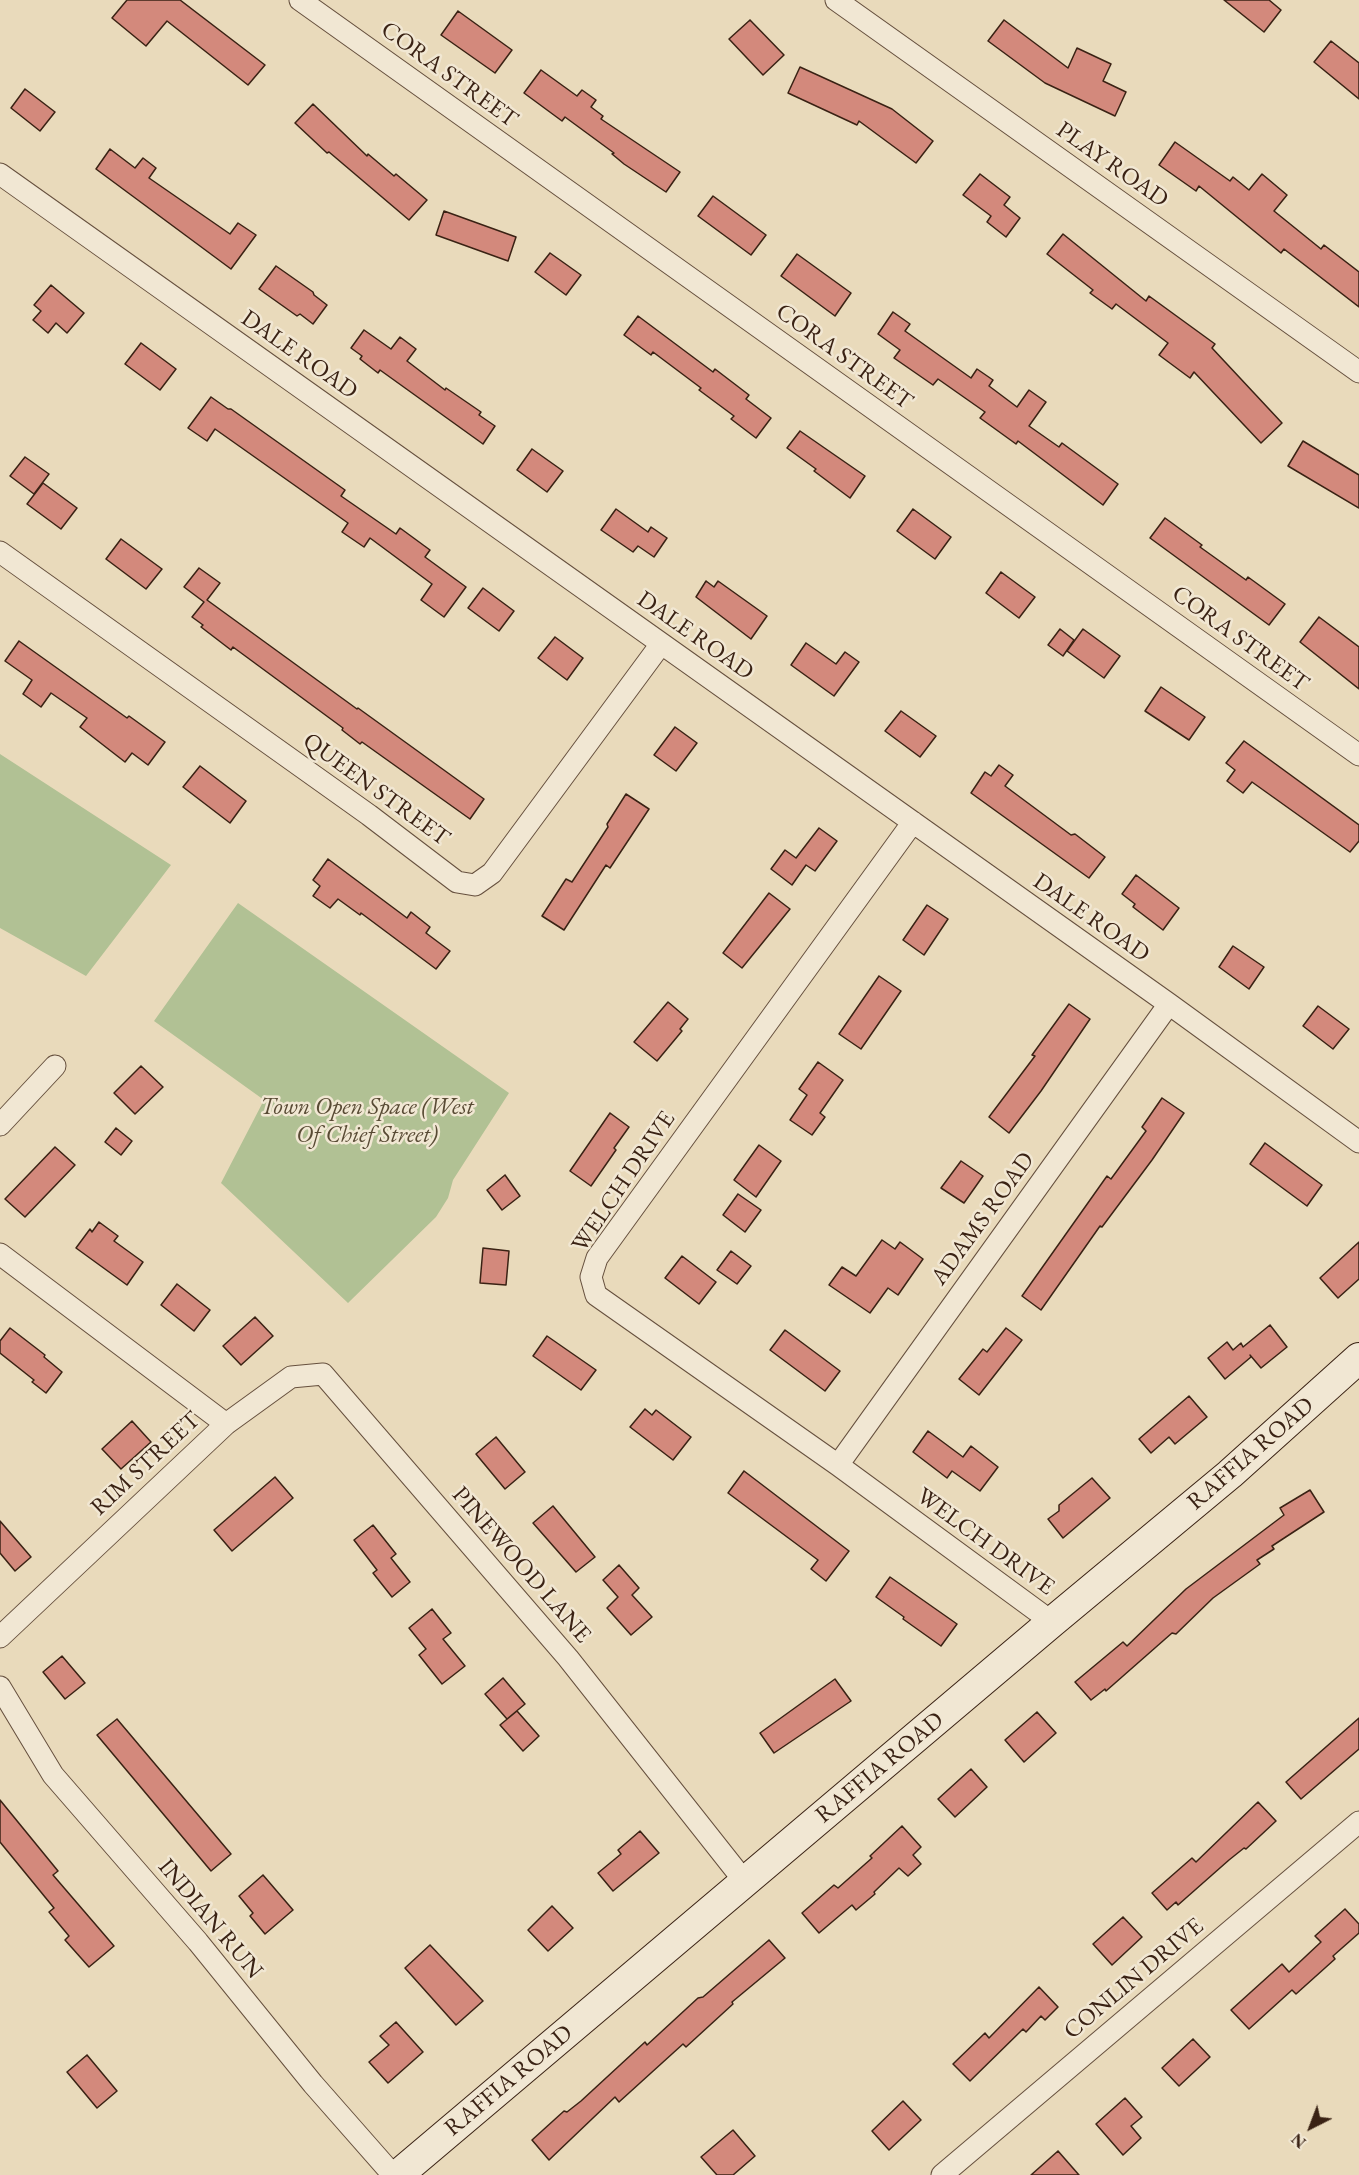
<!DOCTYPE html>
<style>
body{margin:0}
#map{position:relative;width:1359px;height:2175px;overflow:hidden;background:#e9dabb;font-family:"EB Garamond",serif}
canvas{display:block}
.north{position:absolute;left:1281px;top:2097px;width:60px;height:60px;-webkit-text-stroke:4px #f1e7d3;paint-order:stroke;rotate:222deg;font-size:16px;font-weight:700;line-height:24px;text-align:center;color:#3a2214}
.north::after{content:'';display:block;margin:auto;width:21px;height:27px;background:#3a2214;clip-path:polygon(50% 0,100% 100%,50% 72%,0 100%)}
</style>
<div id="map">
<canvas width="1359" height="2175"></canvas>
<div class="north">N</div>
</div>
<script>
const context = document.querySelector('canvas').getContext('2d');
context.lineJoin = 'round';
function fillPath(path, color) { context.fillStyle = color; context.fill(path, 'evenodd'); }
const toPath = rows => new Path2D(rows.map(r => 'M' + r).join(''));
function strokePath(path, color, width, dash) { context.strokeStyle = color; context.lineWidth = width; context.lineCap = dash ? 'butt' : 'round'; context.setLineDash(dash || []); context.stroke(path); }
function write(font, color, halo, rows, align = 'center') {
  context.font = font + ' "EB Garamond",serif'; context.lineWidth = 5; context.setLineDash([]); context.textBaseline = 'middle'; context.strokeStyle = halo; context.fillStyle = color; for (const [text, x, y, turn = 0] of rows) {
    context.save(); context.translate(x, y); context.rotate((+turn || 0) * Math.PI / 180); context.textAlign = isNaN(turn) ? turn : align; if (halo) context.strokeText(text, 0, 0); context.fillText(text, 0, 0); context.restore();
  }
}
fillPath(toPath([
 [0,754,171,865,86,976,0,928],
 [238,903,509,1093,453,1180,448,1198,436,1217,348,1303,221,1183,264,1100,154,1021]
]), '#b1c194');
const building = toPath([
 [127,0,180,0,265,65,248,85,167,21,146,46,112,18,127,0],
 [1224,0,1269,0,1281,10,1264,32,1224,0],
 [458,11,512,50,495,73,441,35,458,11],
 [750,20,784,55,763,75,729,39,750,20],
 [1004,20,1068,68,1077,48,1111,64,1103,81,1126,92,1115,116,1045,83,988,41,1004,20],
 [1331,41,1359,63,1359,99,1314,62,1331,41],
 [800,67,892,109,933,141,916,163,859,121,857,125,788,93,800,67],
 [541,70,577,96,582,90,596,100,591,107,603,116,601,119,680,172,666,192,624,164,612,154,614,153,565,117,562,121,524,93,541,70],
 [25,89,55,112,40,131,11,108,25,89],
 [313,104,367,156,368,154,394,176,396,174,427,200,409,220,329,152,327,153,295,123,313,104],
 [1175,142,1230,181,1233,177,1249,190,1262,174,1287,195,1274,211,1321,249,1324,245,1359,272,1359,307,1284,249,1281,253,1199,186,1196,191,1159,165,1175,142],
 [110,149,135,168,143,158,156,168,149,178,230,234,238,223,256,235,231,269,96,169,110,149],
 [980,174,1010,197,1004,205,1020,218,1006,237,987,222,991,216,963,195,980,174],
 [713,196,766,235,751,255,698,216,713,196],
 [444,211,516,237,508,261,436,235,444,211],
 [1063,234,1146,301,1149,296,1215,344,1212,348,1282,423,1261,443,1194,372,1190,378,1159,355,1168,343,1116,304,1112,309,1090,293,1093,290,1047,254,1063,234],
 [550,253,581,275,566,295,535,272,550,253],
 [797,254,851,293,835,316,781,276,797,254],
 [276,266,313,292,314,295,327,305,313,324,300,314,297,316,259,289,276,266],
 [51,285,84,313,67,333,56,323,48,333,33,320,41,311,34,305,51,285],
 [893,312,910,324,905,331,971,378,977,369,993,380,989,386,1017,407,1029,390,1046,402,1029,426,1059,447,1062,443,1118,484,1103,505,1018,441,1016,444,980,418,985,412,938,379,933,385,894,358,900,350,878,334,893,312],
 [638,316,713,372,715,369,749,395,746,399,771,418,756,438,731,419,734,416,699,390,701,388,653,352,651,355,624,335,638,316],
 [364,330,391,349,400,337,416,349,407,361,445,390,446,388,481,412,479,415,495,426,483,444,380,370,378,373,360,359,362,356,351,348,364,330],
 [141,343,176,369,160,390,125,364,141,343],
 [211,397,228,409,231,409,345,490,341,496,396,534,400,528,430,550,425,557,466,587,444,617,421,600,432,584,370,538,364,547,342,532,348,523,215,429,207,441,188,428,211,397],
 [800,431,865,476,850,498,814,471,816,469,787,448,800,431],
 [1303,441,1359,475,1359,508,1288,466,1303,441],
 [532,449,563,471,547,492,517,470,532,449],
 [25,457,49,474,34,494,10,476,25,457],
 [43,483,77,508,61,529,27,504,43,483],
 [616,509,648,532,651,527,667,538,654,557,638,546,633,552,601,530,616,509],
 [913,509,951,537,935,559,897,531,913,509],
 [1165,518,1202,545,1200,547,1246,580,1248,577,1285,604,1269,625,1150,538,1165,518],
 [121,539,162,569,146,589,106,559,121,539],
 [199,568,220,583,207,600,357,709,358,708,484,799,470,819,362,742,360,744,342,730,343,728,233,647,231,650,201,627,203,625,192,617,204,602,184,587,199,568],
 [1001,572,1035,597,1019,618,986,593,1001,572],
 [706,581,714,587,718,581,767,616,751,639,696,597,706,581],
 [483,588,514,611,499,631,468,608,483,588],
 [1319,617,1359,647,1359,689,1300,642,1319,617],
 [1060,629,1074,640,1063,656,1048,645,1060,629],
 [1083,629,1120,656,1104,678,1067,651,1083,629],
 [555,637,583,658,567,680,538,658,555,637],
 [19,641,127,718,129,716,165,742,148,765,132,753,125,762,80,727,87,718,51,693,41,707,23,694,32,680,5,661,19,641],
 [806,643,836,664,845,652,859,662,834,696,791,665,806,643],
 [1161,687,1205,717,1189,740,1145,711,1161,687],
 [901,711,936,736,920,757,885,731,901,711],
 [675,727,697,743,676,771,654,755,675,727],
 [1244,741,1359,825,1359,841,1350,852,1252,782,1243,793,1227,781,1235,770,1226,763,1244,741],
 [999,765,1013,775,1005,786,1071,835,1075,834,1105,857,1089,878,971,793,985,772,991,776,999,765],
 [200,766,246,801,230,823,183,787,200,766],
 [626,794,649,809,610,868,606,865,564,930,542,916,566,879,572,882,608,827,607,824,626,794],
 [819,828,837,841,815,871,806,865,792,885,771,869,785,850,796,858,819,828],
 [328,859,407,918,411,912,430,927,426,933,450,951,436,969,361,913,360,915,338,899,330,908,313,896,320,886,313,880,328,859],
 [1136,875,1179,908,1163,930,1133,907,1135,904,1122,894,1136,875],
 [769,893,790,909,742,968,723,953,769,893],
 [927,905,948,919,924,955,903,940,927,905],
 [1233,946,1264,967,1249,989,1219,967,1233,946],
 [879,976,901,991,861,1049,839,1034,879,976],
 [668,1002,688,1019,680,1029,682,1031,657,1061,634,1042,668,1002],
 [1069,1004,1090,1019,1041,1091,1009,1133,989,1117,1035,1056,1032,1055,1069,1004],
 [1318,1006,1349,1029,1333,1049,1303,1026,1318,1006],
 [818,1062,843,1080,820,1113,825,1117,812,1135,790,1120,807,1095,799,1089,818,1062],
 [141,1066,163,1087,135,1114,114,1093,141,1066],
 [1162,1098,1184,1113,1152,1160,1102,1227,1100,1226,1041,1310,1022,1296,1107,1176,1111,1179,1146,1131,1142,1127,1162,1098],
 [610,1113,629,1127,614,1148,616,1150,591,1186,570,1171,610,1113],
 [116,1128,132,1141,121,1155,105,1142,116,1128],
 [1265,1143,1322,1185,1307,1206,1250,1164,1265,1143],
 [759,1145,781,1161,756,1197,734,1180,759,1145],
 [55,1147,75,1165,25,1217,5,1199,55,1147],
 [961,1161,983,1176,964,1203,941,1188,961,1161],
 [505,1175,520,1196,502,1210,487,1190,505,1175],
 [738,1194,761,1210,745,1232,723,1215,738,1194],
 [99,1222,118,1236,114,1241,143,1262,127,1285,76,1248,90,1229,92,1232,99,1222],
 [882,1240,895,1249,900,1242,923,1259,898,1295,888,1288,870,1313,829,1285,842,1267,856,1276,882,1240],
 [1359,1242,1359,1279,1338,1298,1320,1278,1359,1242],
 [483,1248,509,1251,506,1285,480,1283,483,1248],
 [731,1251,751,1266,737,1284,717,1270,731,1251],
 [682,1256,716,1282,699,1304,665,1278,682,1256],
 [177,1284,210,1310,194,1331,161,1305,177,1284],
 [255,1317,273,1336,241,1365,223,1346,255,1317],
 [1270,1325,1287,1347,1261,1368,1250,1355,1251,1357,1225,1379,1208,1358,1227,1342,1233,1350,1241,1343,1243,1347,1270,1325],
 [10,1328,45,1355,44,1357,62,1372,46,1393,32,1382,34,1380,0,1353,0,1341,10,1328],
 [1006,1328,1022,1340,979,1395,959,1379,983,1349,987,1352,1006,1328],
 [785,1330,840,1371,825,1391,770,1350,785,1330],
 [547,1336,596,1370,581,1390,533,1356,547,1336],
 [1189,1396,1207,1417,1175,1444,1169,1437,1151,1453,1139,1439,1189,1396],
 [645,1409,652,1415,656,1410,691,1437,673,1460,630,1427,645,1409],
 [132,1421,151,1442,121,1469,102,1449,132,1421],
 [928,1431,963,1457,971,1446,998,1467,980,1491,952,1471,947,1478,913,1452,928,1431],
 [496,1437,525,1472,505,1489,476,1454,496,1437],
 [744,1471,849,1551,826,1581,811,1569,818,1560,728,1493,744,1471],
 [275,1477,293,1498,232,1551,214,1530,275,1477],
 [1092,1478,1110,1498,1063,1538,1048,1519,1059,1511,1059,1505,1092,1478],
 [1310,1490,1324,1512,1272,1546,1274,1549,1257,1560,1260,1564,1213,1598,1176,1634,1172,1633,1106,1691,1105,1689,1091,1700,1075,1682,1123,1642,1127,1646,1186,1589,1284,1515,1280,1508,1310,1490],
 [553,1506,595,1557,576,1572,533,1523,553,1506],
 [0,1521,31,1557,15,1571,0,1553,0,1521],
 [373,1525,396,1554,391,1558,410,1582,392,1597,373,1573,377,1570,354,1540,373,1525],
 [619,1565,639,1588,632,1595,652,1617,631,1635,607,1608,618,1597,603,1580,619,1565],
 [890,1577,957,1624,941,1646,903,1619,904,1617,876,1597,890,1577],
 [432,1609,451,1633,443,1639,465,1666,442,1684,419,1655,426,1649,409,1628,432,1609],
 [62,1656,85,1683,65,1699,43,1672,62,1656],
 [503,1678,525,1704,507,1719,485,1694,503,1678],
 [835,1679,851,1701,774,1753,760,1733,835,1679],
 [517,1711,539,1736,523,1751,500,1725,517,1711],
 [1037,1712,1056,1733,1024,1762,1005,1740,1037,1712],
 [1359,1718,1359,1749,1301,1799,1286,1782,1359,1718],
 [117,1719,231,1854,211,1871,97,1735,117,1719],
 [971,1769,987,1787,955,1817,938,1799,971,1769],
 [0,1800,58,1871,53,1875,114,1946,89,1967,65,1940,69,1936,49,1912,54,1908,0,1842,0,1800],
 [1258,1802,1276,1821,1246,1849,1244,1848,1229,1860,1178,1905,1176,1902,1167,1910,1152,1893,1192,1858,1196,1862,1258,1802],
 [902,1826,921,1847,913,1855,921,1864,908,1876,899,1868,874,1892,875,1894,856,1910,852,1905,819,1933,802,1913,834,1885,838,1888,872,1858,870,1856,902,1826],
 [640,1831,659,1853,613,1891,598,1873,621,1854,618,1850,640,1831],
 [263,1875,293,1910,265,1934,250,1916,253,1913,239,1896,263,1875],
 [552,1906,573,1928,548,1951,528,1930,552,1906],
 [1345,1909,1359,1924,1359,1933,1333,1956,1335,1959,1296,1994,1292,1990,1249,2029,1231,2010,1282,1964,1289,1972,1321,1942,1315,1936,1345,1909],
 [1123,1917,1142,1937,1112,1965,1093,1944,1123,1917],
 [769,1940,785,1958,732,2002,733,2004,686,2047,683,2044,619,2102,615,2097,549,2160,532,2140,564,2111,567,2112,581,2101,645,2042,647,2045,698,1998,703,1997,769,1940],
 [430,1945,483,2001,456,2025,405,1968,430,1945],
 [1039,1987,1058,2007,1045,2020,1041,2016,1026,2032,1023,2029,970,2081,953,2064,985,2033,989,2038,1039,1987],
 [396,2022,423,2052,388,2083,369,2062,389,2045,380,2036,396,2022],
 [1193,2039,1210,2057,1179,2086,1162,2068,1193,2039],
 [87,2055,117,2091,97,2108,67,2072,87,2055],
 [1125,2098,1142,2117,1131,2126,1141,2138,1123,2155,1096,2124,1125,2098],
 [903,2101,921,2120,889,2150,872,2131,903,2101],
 [733,2130,755,2156,733,2175,717,2175,701,2157,733,2130],
 [1058,2151,1079,2175,1031,2175,1058,2151]
]);
fillPath(building, '#d3897c');
strokePath(building, '#3a2214', 1.5);
const street = toPath([
 [300,0,1359,755],
 [836,0,1359,372],
 [0,174,1169,1004,1359,1142],
 [0,552,369,815,457,882,475,885,492,873,661,644],
 [913,822,597,1258,591,1277,596,1295,838,1465,1052,1622],
 [0,1125,55,1066],
 [0,1254,226,1424],
 [838,1465,1169,1004],
 [0,1637,226,1424,291,1377,323,1374,568,1658,745,1882],
 [0,1687,53,1775,198,1942,313,2084,393,2175],
 [942,2175,1359,1822]
]);
const secondary = toPath([
 [398,2175,1052,1622,1230,1474,1359,1358]
]);
strokePath(street, '#66503e', 23);
strokePath(secondary, '#3a2214', 32);
strokePath(street, '#f1e7d3', 21);
strokePath(secondary, '#f1e7d3', 30);
write('24px', '#3a2214', '#f1e7d3', [
 ["CORA STREET",449,75,36],
 ["PLAY ROAD",1112,165,35],
 ["DALE ROAD",299,355,35],
 ["CORA STREET",844,357,36],
 ["DALE ROAD",695,636,35],
 ["CORA STREET",1240,639,36],
 ["QUEEN STREET",376,790,36],
 ["DALE ROAD",1091,918,35],
 ["WELCH DRIVE",624,1182,-56],
 ["ADAMS ROAD",983,1219,-54],
 ["RAFFIA ROAD",1251,1454,-41],
 ["RIM STREET",146,1464,-43],
 ["WELCH DRIVE",985,1542,36],
 ["PINEWOOD LANE",521,1565,49],
 ["RAFFIA ROAD",880,1768,-40],
 ["INDIAN RUN",210,1919,50],
 ["CONLIN DRIVE",1134,1979,-40],
 ["RAFFIA ROAD",509,2081,-40]
]);
write('italic 24px', '#584a34', '#f1e7d3', [
 ["Town Open Space (West",367,1107],
 ["Of Chief Street)",367,1135]
]);
</script>
